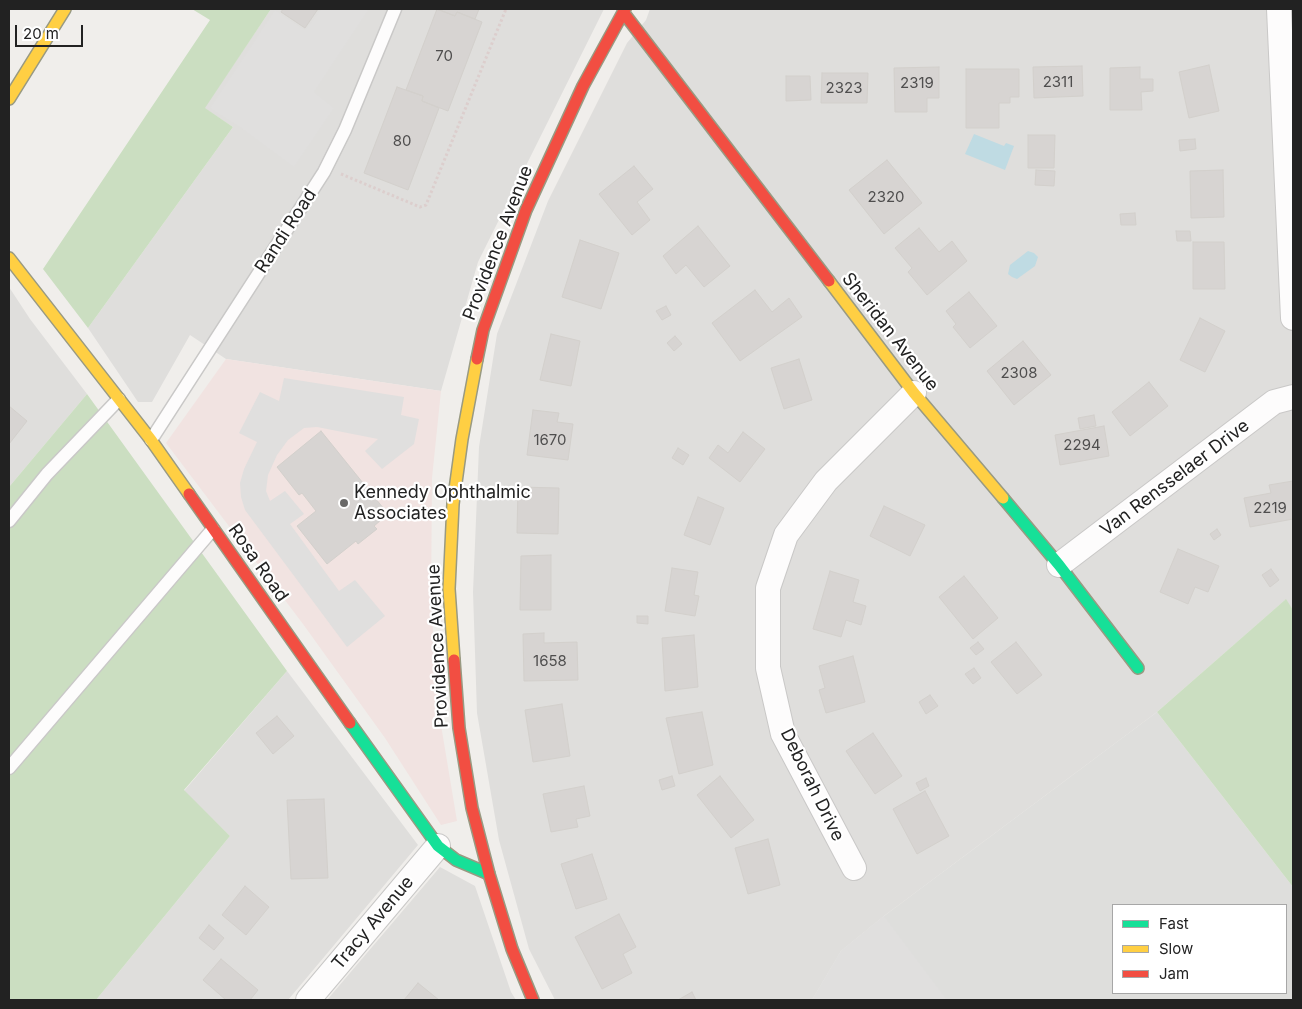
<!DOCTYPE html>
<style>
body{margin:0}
#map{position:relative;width:1302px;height:1009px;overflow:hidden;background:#f0eeeb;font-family:Inter,sans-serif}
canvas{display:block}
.frame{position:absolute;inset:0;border:10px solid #222;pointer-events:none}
.legend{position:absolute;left:1112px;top:904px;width:175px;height:90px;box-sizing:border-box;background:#fff;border:1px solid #a7a7a7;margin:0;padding:6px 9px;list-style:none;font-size:15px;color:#222}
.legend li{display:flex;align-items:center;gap:10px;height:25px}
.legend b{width:25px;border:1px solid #a7a7a7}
.scale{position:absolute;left:15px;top:25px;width:68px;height:22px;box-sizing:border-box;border:2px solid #222;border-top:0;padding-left:6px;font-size:15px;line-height:18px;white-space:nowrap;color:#222;-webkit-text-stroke:4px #fff;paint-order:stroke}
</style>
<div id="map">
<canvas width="1302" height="1009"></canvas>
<div class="frame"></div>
<ul class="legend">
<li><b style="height:6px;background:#16e098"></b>Fast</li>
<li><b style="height:6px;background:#ffcf43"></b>Slow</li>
<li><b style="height:6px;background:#f24e42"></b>Jam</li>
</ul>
<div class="scale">20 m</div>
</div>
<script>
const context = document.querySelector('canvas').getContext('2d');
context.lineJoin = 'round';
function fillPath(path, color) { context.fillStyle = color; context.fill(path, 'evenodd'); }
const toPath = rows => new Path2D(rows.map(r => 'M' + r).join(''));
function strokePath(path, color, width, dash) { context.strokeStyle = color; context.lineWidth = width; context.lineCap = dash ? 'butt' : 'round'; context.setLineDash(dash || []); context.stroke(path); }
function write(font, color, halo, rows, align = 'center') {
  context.font = font + ' Inter,sans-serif'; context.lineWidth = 4.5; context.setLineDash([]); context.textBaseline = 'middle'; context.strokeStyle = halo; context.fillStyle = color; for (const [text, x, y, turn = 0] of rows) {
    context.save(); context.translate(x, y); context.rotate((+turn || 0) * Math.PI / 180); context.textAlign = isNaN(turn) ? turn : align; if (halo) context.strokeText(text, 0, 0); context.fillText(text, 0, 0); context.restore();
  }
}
fillPath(toPath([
 [271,9,604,9,478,262,441,391,226,359,190,335,152,402,138,402,88,328,233,127,204,108],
 [650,9,1293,9,1293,610,1285,600,1157,712,884,916,841,951,812,1000,555,1000,529,949,499,840,477,713,473,592,479,447,497,334,548,201,627,43,646,20],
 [9,287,30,319,87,394,9,487],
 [287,671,418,845,288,1000,96,1000,230,836,184,791],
 [440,867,475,886,511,992,516,1000,327,1000]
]), '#dfdedc');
fillPath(toPath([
 [226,359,441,391,432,478,431,604,439,713,457,821,441,825,385,738,303,624,166,443]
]), '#f1e3e1');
fillPath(toPath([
 [1157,712,1293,887,1293,1000,812,1000,841,951,884,916],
 [1113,905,1286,905,1286,993,1113,993]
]), '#dededc');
fillPath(toPath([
 [192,9,271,9,205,108,233,127,88,328,43,269,210,20],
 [87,394,287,671,184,790,230,836,96,1000,9,1000,9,487],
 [1286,599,1293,610,1293,887,1157,712]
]), '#cbdec1');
fillPath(toPath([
 [321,9,369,9,314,92,334,108,294,167,240,127,210,108,275,10,305,30],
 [284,378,404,397,401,415,419,419,414,444,382,469,365,451,378,439,317,427,304,428,288,440,277,455,268,475,266,491,270,501,285,491,304,514,290,524,339,591,355,580,385,616,347,647,245,510,241,497,240,483,244,469,257,442,239,433,260,392,279,401],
 [884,916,947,1000,812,1000,841,951]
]), '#e0dfde');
fillPath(toPath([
 [974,134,1004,146,1006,143,1014,146,1005,170,965,154],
 [1028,251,1034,253,1038,257,1035,266,1017,279,1012,277,1008,274,1010,265]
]), '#bfdbe3');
const building = toPath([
 [283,9,318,9,305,28,281,12,283,9],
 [437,9,455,16,457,12,482,22,448,111,422,101,423,96,406,90,437,9],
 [437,9,479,9,475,19,457,12,455,16,437,9],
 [1209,65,1219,111,1189,118,1179,72,1209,65],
 [1082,66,1083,96,1034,98,1033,67,1082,66],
 [939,67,939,98,927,98,927,112,895,112,894,68,939,67],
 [1140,67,1140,79,1153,79,1153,91,1141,92,1142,110,1110,110,1110,68,1140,67],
 [966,69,1019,69,1019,97,1010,97,1010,103,999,103,999,128,966,128,966,69],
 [822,73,868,73,867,103,821,103,822,73],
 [786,76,810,76,811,100,786,101,786,76],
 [397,87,423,96,422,101,439,108,408,190,364,173,397,87],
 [1028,135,1055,135,1054,168,1028,168,1028,135],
 [1195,139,1196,149,1180,151,1179,140,1195,139],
 [887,160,922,203,884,234,849,190,887,160],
 [634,166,653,189,637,202,650,220,632,235,599,194,634,166],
 [1036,170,1055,171,1054,186,1035,185,1036,170],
 [1223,170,1224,217,1191,218,1190,171,1223,170],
 [1135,213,1136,225,1121,225,1120,214,1135,213],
 [698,226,730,266,704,287,686,265,676,274,663,256,698,226],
 [919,228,939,252,952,241,967,261,927,295,908,272,912,268,895,248,919,228],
 [1176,231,1190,231,1191,241,1177,241,1176,231],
 [580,240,619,253,601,309,562,297,580,240],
 [1193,242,1224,242,1225,289,1193,289,1193,242],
 [755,290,772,312,789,298,802,317,740,361,712,323,755,290],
 [969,292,997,326,970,348,953,327,956,324,946,311,969,292],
 [666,306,671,315,662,320,656,311,666,306],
 [1200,318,1225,331,1205,372,1180,360,1200,318],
 [551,334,580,341,571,386,540,380,551,334],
 [675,336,682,344,674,351,667,343,675,336],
 [1023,341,1051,375,1014,405,987,371,1023,341],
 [799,359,812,400,784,409,771,368,799,359],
 [1149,382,1168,406,1130,436,1112,412,1149,382],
 [9,406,27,421,9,444,9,406],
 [533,410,559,413,557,422,573,424,568,460,527,455,533,410],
 [1094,415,1096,426,1080,429,1078,418,1094,415],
 [1104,426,1109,456,1060,465,1055,435,1104,426],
 [321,431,388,514,374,526,377,529,358,544,356,541,327,564,297,526,316,511,302,493,299,495,277,467,321,431],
 [743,432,765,449,740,482,709,458,718,445,728,453,743,432],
 [678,448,689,455,683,465,672,458,678,448],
 [1293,481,1293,519,1250,527,1244,498,1271,493,1269,485,1293,481],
 [518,487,559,488,558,534,517,533,518,487],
 [698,497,724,508,710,545,684,535,698,497],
 [884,506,925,525,910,556,870,536,884,506],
 [1217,529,1221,535,1214,540,1210,534,1217,529],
 [1178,549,1219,566,1208,592,1195,587,1188,604,1160,592,1178,549],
 [551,555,551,610,520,610,521,556,551,555],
 [672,568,698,572,694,595,699,596,695,616,665,611,672,568],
 [1271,569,1279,580,1270,587,1262,575,1271,569],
 [830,571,859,580,853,602,866,606,861,625,846,620,841,637,813,629,830,571],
 [964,576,998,618,973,639,939,597,964,576],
 [637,616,648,616,648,624,637,623,637,616],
 [544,633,544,643,577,642,578,680,524,681,523,634,544,633],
 [694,635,698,687,665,691,662,638,694,635],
 [978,642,984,649,976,655,970,648,978,642],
 [1016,642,1042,675,1017,694,991,662,1016,642],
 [853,656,865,702,826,713,819,690,825,688,819,666,853,656],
 [974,668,981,678,973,684,965,674,974,668],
 [930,695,938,706,926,714,919,702,930,695],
 [562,704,570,756,533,762,525,710,562,704],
 [702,712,713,765,679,774,666,718,702,712],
 [277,716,294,736,273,754,256,733,277,716],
 [873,733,902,776,875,794,846,751,873,733],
 [672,776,675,786,662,790,659,780,672,776],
 [720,776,754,820,731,838,697,795,720,776],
 [926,778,929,786,920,791,916,783,926,778],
 [584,786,590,816,576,819,578,827,551,832,543,794,584,786],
 [925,791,949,836,917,854,893,809,925,791],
 [324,799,328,878,291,879,287,800,324,799],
 [768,839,780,885,748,894,735,848,768,839],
 [592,854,607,899,576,909,561,864,592,854],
 [245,886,269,907,246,935,222,915,245,886],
 [619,914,636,947,623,954,632,973,602,989,575,937,619,914],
 [209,925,224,938,214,950,199,938,209,925],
 [221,959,258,990,250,1000,226,1000,203,980,221,959],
 [418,983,439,1000,404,1000,418,983],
 [692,992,696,1000,678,1000,692,992]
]);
fillPath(building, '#d7d4d2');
strokePath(building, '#d3d0cc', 1);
const lane = toPath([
 [151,440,324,172,345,130,395,9],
 [9,521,47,474,119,399],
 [9,768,213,529]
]);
const street = toPath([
 [1279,9,1293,318],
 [1059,565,1274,402,1293,397],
 [854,868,783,734,768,668,768,588,786,535,826,481,914,393],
 [308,1000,438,846]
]);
const fast = toPath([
 [1003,498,1059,565,1138,668],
 [350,723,438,846,456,860,489,874]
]);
const slow = toPath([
 [9,99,65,9],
 [9,258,151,440,189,494],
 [829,281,914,393,1003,498],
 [454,660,449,589,453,504,462,439,477,359]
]);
const jam = toPath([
 [623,12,829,281],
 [477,359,483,330,526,210,583,86,625,9],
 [189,494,350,723],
 [454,660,459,728,472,808,489,874,512,949,533,1000]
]);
strokePath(lane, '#c9c8c7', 15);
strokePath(street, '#c9c8c7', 26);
strokePath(fast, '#999a82', 14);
strokePath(slow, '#999a82', 14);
strokePath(jam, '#999a82', 14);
strokePath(toPath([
 [341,174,420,207,426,205,506,9]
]), '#dccecd', 3, [2.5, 2.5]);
strokePath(lane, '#fdfcfc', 12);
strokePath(street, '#fdfcfc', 24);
strokePath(fast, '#16e098', 11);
strokePath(slow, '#ffcf43', 11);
strokePath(jam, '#f24e42', 11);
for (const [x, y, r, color] of [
 [344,503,5,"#6a6968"]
]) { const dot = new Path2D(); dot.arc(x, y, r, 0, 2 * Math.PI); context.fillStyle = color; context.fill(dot); strokePath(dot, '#fff', 2); }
write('15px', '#4f4e4e', null, [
 ["70",444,56],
 ["2311",1058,82],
 ["2319",917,83],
 ["2323",844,88],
 ["80",402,141],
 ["2320",886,197],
 ["2308",1019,373],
 ["1670",550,440],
 ["2294",1082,445],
 ["2219",1270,508],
 ["1658",550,661]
]);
write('18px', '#222', '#fff', [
 ["Randi Road",286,231,-57],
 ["Providence Avenue",498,243,-69],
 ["Sheridan Avenue",890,332,52],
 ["Van Rensselaer Drive",1175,478,-37],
 ["Rosa Road",258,563,55],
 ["Providence Avenue",438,646,-93],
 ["Deborah Drive",812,785,64],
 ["Tracy Avenue",373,923,-50]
]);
write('18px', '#222', '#fff', [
 ["Kennedy Ophthalmic",354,493],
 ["Associates",354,514]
], 'left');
</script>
